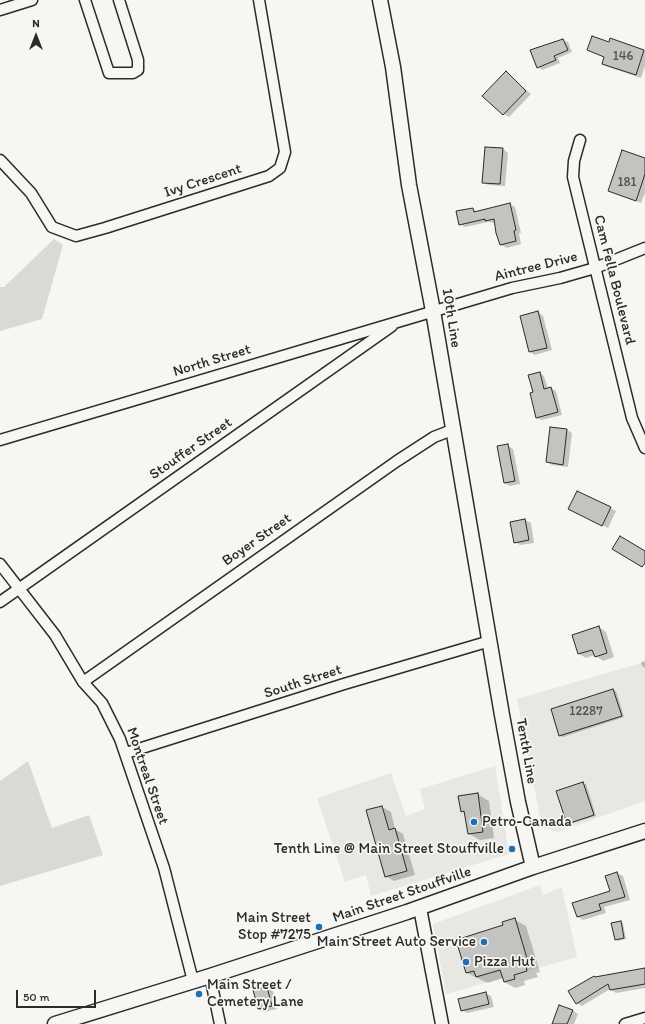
<!DOCTYPE html>
<style>
body{margin:0}
#map{position:relative;width:645px;height:1024px;overflow:hidden;background:#f6f6f2;font-family:Itim,sans-serif}
canvas{display:block}
.north{position:absolute;left:16px;top:16px;width:40px;height:40px;-webkit-text-stroke:3px #f6f6f2;paint-order:stroke;rotate:0deg;font-size:11px;font-weight:700;line-height:16px;text-align:center;color:#2b2b2b}
.north::after{content:'';display:block;margin:auto;width:14px;height:18px;background:#2b2b2b;clip-path:polygon(50% 0,100% 100%,50% 72%,0 100%)}
.scale{position:absolute;left:16px;top:990px;width:80px;height:18px;box-sizing:border-box;border:2px solid #2b2b2b;border-top:0;padding-left:5px;font-size:12px;line-height:14px;white-space:nowrap;color:#2b2b2b;-webkit-text-stroke:3px #f6f6f2;paint-order:stroke}
</style>
<div id="map">
<canvas width="645" height="1024"></canvas>
<div class="north">N</div>
<div class="scale">50 m</div>
</div>
<script>
const context = document.querySelector('canvas').getContext('2d');
context.lineJoin = 'round';
function fillPath(path, color) { context.fillStyle = color; context.fill(path, 'evenodd'); }
const toPath = rows => new Path2D(rows.map(r => 'M' + r).join(''));
function strokePath(path, color, width, dash) { context.strokeStyle = color; context.lineWidth = width; context.lineCap = dash ? 'butt' : 'round'; context.setLineDash(dash || []); context.stroke(path); }
function write(font, color, halo, rows, align = 'center') {
  context.font = font + ' Itim,sans-serif'; context.lineWidth = 3.5; context.setLineDash([]); context.textBaseline = 'middle'; context.strokeStyle = halo; context.fillStyle = color; for (const [text, x, y, turn = 0] of rows) {
    context.save(); context.translate(x, y); context.rotate((+turn || 0) * Math.PI / 180); context.textAlign = isNaN(turn) ? turn : align; if (halo) context.strokeText(text, 0, 0); context.fillText(text, 0, 0); context.restore();
  }
}
fillPath(toPath([
 [645,662,645,801,558,832,544,828,541,822,517,699],
 [495,766,509,854,371,896,366,875,345,882,317,798,391,773,406,816,425,809,420,789],
 [540,885,543,895,562,887,577,957,446,994,433,924]
]), '#e7e7e3');
fillPath(toPath([
 [54,239,63,245,42,319,0,331,0,287,4,287],
 [28,761,52,828,89,815,103,855,0,886,0,781]
]), '#d9d9d5');
fillPath(toPath([
 [563,40,568,42,572,52,558,58,560,63,542,70,538,67],
 [609,44,645,51,645,66,641,78,608,67,603,64,605,57,588,50],
 [506,73,531,94,509,117,504,114],
 [503,149,508,153,505,186,488,185,483,182],
 [645,160,645,193,641,203,610,191],
 [510,204,515,207,521,233,519,233,521,244,507,248,501,245,495,223,488,222,465,227,460,224,472,209,478,212],
 [538,312,543,316,552,350,535,355,530,352],
 [540,373,544,376,548,389,551,388,556,391,562,415,542,420,537,418,531,394,534,393],
 [567,430,572,433,568,467,552,465,547,462],
 [508,446,513,449,520,484,510,486,504,483],
 [610,508,616,511,608,528,575,512],
 [525,520,531,523,534,543,520,545,515,542,511,522],
 [599,627,606,632,614,657,603,661,595,655,586,658,579,654],
 [645,661,645,668,642,666,641,662],
 [613,690,616,691,624,717,563,737,560,736,552,709],
 [583,783,586,784,596,816,570,824,568,823],
 [477,794,489,801,494,838,480,840,469,834,466,813,462,811],
 [382,807,391,812,395,829,403,834,415,875,394,881,385,876],
 [617,873,623,876,630,900,604,907,606,913,583,920,578,917,611,891],
 [515,920,526,926,540,972,536,973,538,977,524,981,525,985,515,988,504,982,503,978,488,983,467,973],
 [620,922,623,923,626,939,618,941,616,939],
 [645,969,645,988,616,993,610,989,582,1006,577,1003,594,977,597,978],
 [267,988,273,991,277,1009,264,1012,258,1009],
 [485,993,491,996,494,1007,467,1013,462,1010],
 [572,1010,578,1014,574,1024,553,1024]
]), '#0003');
const building = toPath([
 [592,36,609,42,610,38,644,50,636,75,602,64,604,57,587,50,592,36],
 [563,39,568,50,554,56,556,60,537,68,530,50,563,39],
 [506,71,526,91,503,115,482,96,506,71],
 [485,147,503,148,500,184,482,183,485,147],
 [622,150,645,158,645,174,636,201,608,191,622,150],
 [510,203,516,230,514,231,516,241,500,245,496,233,494,219,485,221,485,219,459,225,456,211,473,208,474,212,510,203],
 [538,311,547,348,529,352,520,316,538,311],
 [540,372,544,389,551,387,558,412,536,418,530,393,533,392,528,375,540,372],
 [550,427,567,429,563,465,546,462,550,427],
 [508,444,515,481,504,483,497,446,508,444],
 [577,491,611,507,602,526,568,509,577,491],
 [525,519,529,540,514,543,510,522,525,519],
 [620,536,645,551,645,563,642,567,612,549,620,536],
 [599,626,607,653,595,657,592,650,578,654,572,635,599,626],
 [613,689,622,716,559,736,551,709,613,689],
 [583,782,594,815,567,824,556,791,583,782],
 [478,793,483,832,468,834,464,811,461,812,458,796,478,793],
 [382,806,389,830,395,828,407,871,385,877,366,810,382,806],
 [617,872,625,897,599,904,601,910,577,917,572,903,610,891,605,876,617,872],
 [515,918,529,965,526,966,527,971,514,975,515,979,504,982,500,970,476,977,474,971,466,973,456,940,503,925,502,922,515,918],
 [621,921,624,938,615,940,611,923,621,921],
 [645,968,645,984,610,990,608,984,576,1004,568,991,594,976,595,977,645,968],
 [267,987,272,1006,258,1009,253,990,267,987],
 [486,992,489,1004,461,1011,458,999,486,992],
 [559,1005,573,1010,567,1024,552,1024,559,1005]
]);
fillPath(building, '#c3c3c0');
strokePath(building, '#2b2b2b', 1);
const minor = toPath([
 [85,0,109,73,133,73,138,70,138,60,119,0],
 [0,10,32,0],
 [580,140,574,161,573,177,632,418,645,448],
 [0,160,31,193,52,227,76,236,105,228,269,176,280,168,285,152,259,0],
 [0,440,512,288,560,278,595,268,645,248],
 [0,564,55,635,83,682,102,703,120,739,164,868,193,981],
 [0,602,392,326],
 [83,682,397,461,434,437,452,430],
 [126,753,344,684,490,641],
 [210,976,220,1024],
 [625,1024,645,1018]
]);
const tertiary = toPath([
 [420,908,442,1024]
]);
const secondary = toPath([
 [380,0,393,67,409,185,433,311,502,715,518,802,533,867],
 [55,1024,210,976,407,912,533,867,645,831]
]);
strokePath(minor, '#2b2b2b', 13);
strokePath(tertiary, '#2b2b2b', 15);
strokePath(secondary, '#2b2b2b', 17);
strokePath(minor, '#f6f6f2', 10);
strokePath(tertiary, '#f6f6f2', 12);
strokePath(secondary, '#f6f6f2', 14);
for (const [x, y, r, color] of [
 [474,822,4,"#1f6fb2"],
 [512,849,4,"#1f6fb2"],
 [319,927,4,"#1f6fb2"],
 [484,942,4,"#1f6fb2"],
 [466,962,4,"#1f6fb2"],
 [199,994,4,"#1f6fb2"]
]) { const dot = new Path2D(); dot.arc(x, y, r, 0, 2 * Math.PI); context.fillStyle = color; context.fill(dot); strokePath(dot, '#f6f6f2', 1.5); }
write('13px', '#515150', null, [
 ["146",623,57],
 ["181",627,183],
 ["12287",586,712]
]);
write('15px', '#2b2b2b', '#f6f6f2', [
 ["Ivy Crescent",203,181,-18],
 ["Aintree Drive",536,267,-14],
 ["Cam Fella Boulevard",614,280,76],
 ["10th Line",451,318,81],
 ["North Street",212,361,-17],
 ["Stouffer Street",191,449,-35],
 ["Boyer Street",257,540,-35],
 ["South Street",303,682,-18],
 ["Tenth Line",526,751,80],
 ["Montreal Street",147,776,71],
 ["Main Street Stouffville",402,895,-19]
]);
write('15px', '#2b2b2b', '#f6f6f2', [
 ["Petro-Canada",482,822],
 ["Tenth Line @ Main Street Stouffville",504,849,"right"],
 ["Main Street",311,918,"right"],
 ["Stop #7275",311,935,"right"],
 ["Main Street Auto Service",476,942,"right"],
 ["Pizza Hut",474,962],
 ["Main Street /",207,985],
 ["Cemetery Lane",207,1002]
], 'left');
</script>
